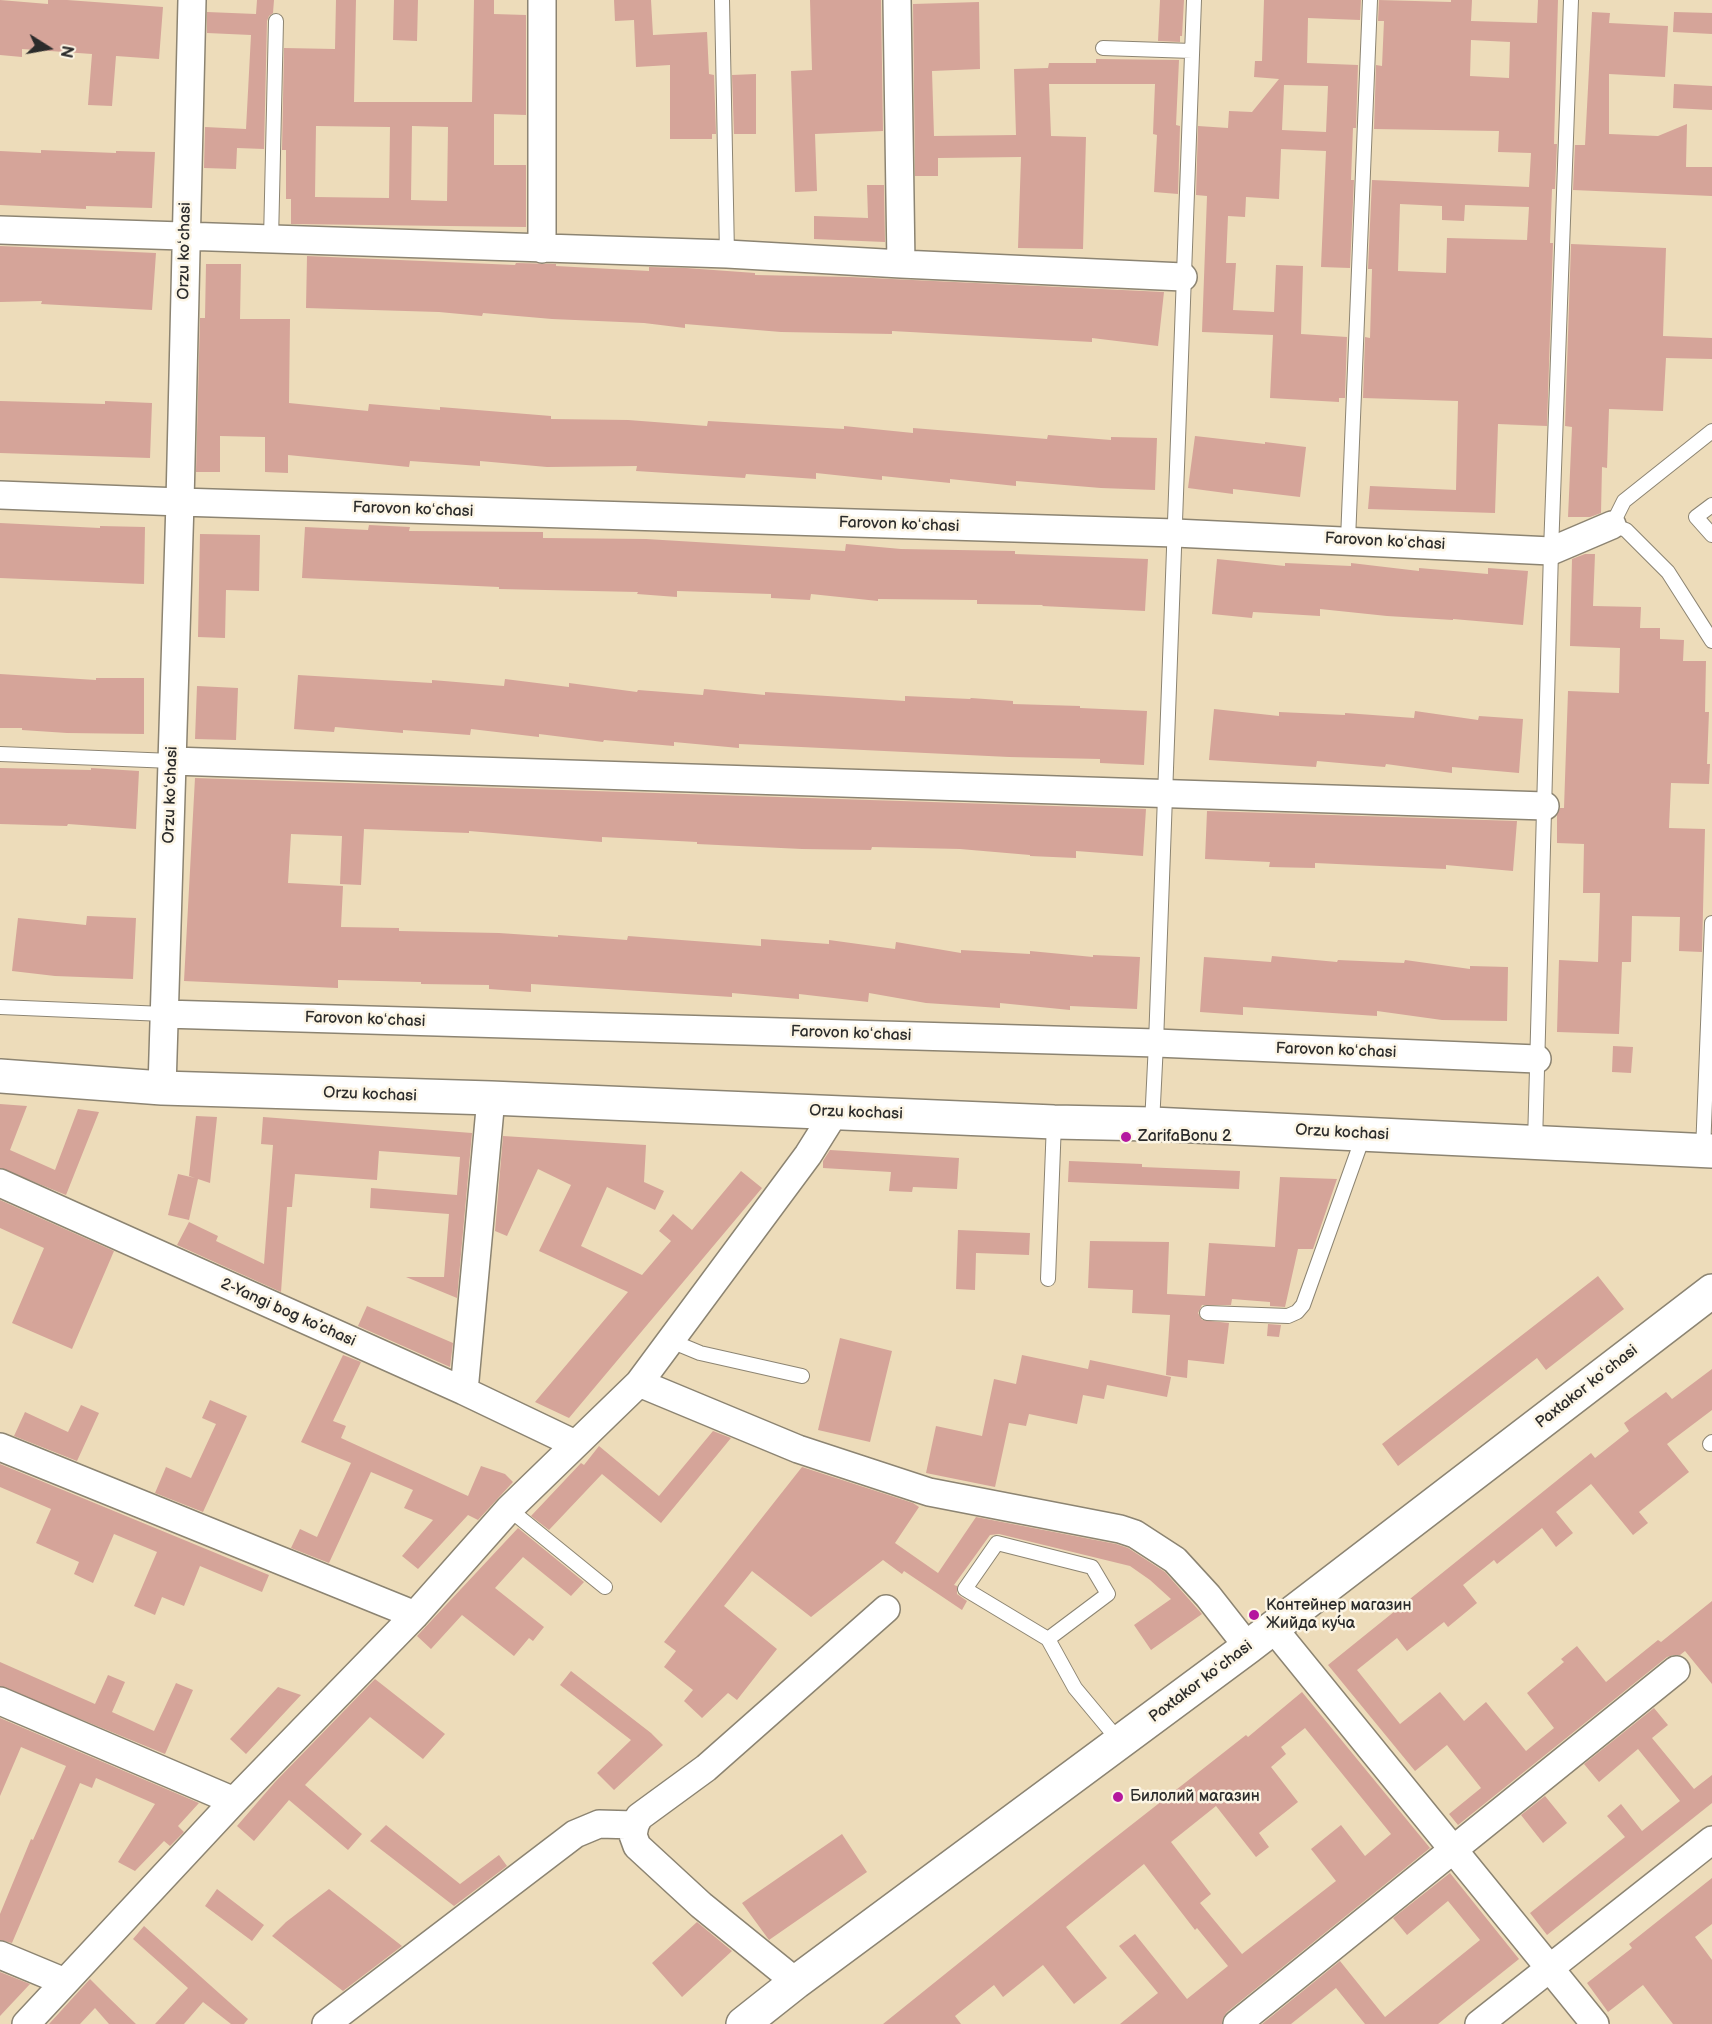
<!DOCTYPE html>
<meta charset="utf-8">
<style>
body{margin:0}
#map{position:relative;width:1712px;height:2024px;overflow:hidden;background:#eddcba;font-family:"Balsamiq Sans",sans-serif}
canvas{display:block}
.north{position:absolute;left:18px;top:18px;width:60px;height:60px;-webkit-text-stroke:4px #fcf5e5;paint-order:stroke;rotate:101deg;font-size:16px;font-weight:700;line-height:24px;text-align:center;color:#2b2b2b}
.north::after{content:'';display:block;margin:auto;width:21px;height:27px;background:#2b2b2b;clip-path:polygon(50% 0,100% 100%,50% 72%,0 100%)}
</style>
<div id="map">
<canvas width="1712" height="2024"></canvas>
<div class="north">N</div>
</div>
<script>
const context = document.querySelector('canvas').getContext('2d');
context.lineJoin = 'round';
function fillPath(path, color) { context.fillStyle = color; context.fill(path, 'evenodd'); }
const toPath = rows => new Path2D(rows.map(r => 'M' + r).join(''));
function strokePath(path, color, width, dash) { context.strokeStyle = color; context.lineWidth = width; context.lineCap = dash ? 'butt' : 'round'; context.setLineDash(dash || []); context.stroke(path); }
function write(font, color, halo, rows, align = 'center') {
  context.font = font + ' "Balsamiq Sans",sans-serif'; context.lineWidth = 5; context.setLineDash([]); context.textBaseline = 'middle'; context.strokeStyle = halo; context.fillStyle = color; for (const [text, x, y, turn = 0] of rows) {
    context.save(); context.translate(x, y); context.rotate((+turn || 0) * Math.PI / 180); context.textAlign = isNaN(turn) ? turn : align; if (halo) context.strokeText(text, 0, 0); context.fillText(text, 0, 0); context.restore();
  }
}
fillPath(toPath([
 [0,0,48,4,48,0,67,0,163,7,159,59,116,56,112,106,88,105,92,54,22,49,22,57,0,55],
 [257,0,274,0,273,13,269,16,267,21,264,149,237,148,236,169,204,168,205,127,246,129,251,35,207,33,207,12,256,14],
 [336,0,356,0,354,102,472,102,474,0,494,0,494,14,526,15,526,115,494,114,494,165,526,165,526,227,291,224,291,199,286,199,286,150,282,150,284,48,335,49],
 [316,126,390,127,389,198,315,197],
 [412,126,448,127,447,201,411,200],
 [394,0,418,0,417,41,393,40],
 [614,0,651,0,653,35,707,32,709,74,714,75,716,134,712,134,712,139,670,139,670,65,636,67,634,20,615,21],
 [810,0,881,0,883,131,815,134,817,191,795,192,791,71,812,70],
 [1160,0,1184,0,1182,36,1180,36,1180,42,1158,41],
 [1264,0,1361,0,1360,20,1308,18,1307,63,1358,65,1356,128,1353,128,1351,180,1354,180,1350,268,1321,267,1326,151,1281,149,1279,199,1246,197,1245,217,1228,216,1226,263,1236,263,1233,310,1274,312,1276,265,1303,266,1301,334,1347,337,1345,398,1339,398,1339,402,1270,398,1273,335,1202,332,1207,196,1196,195,1198,126,1228,128,1229,111,1252,112,1279,79,1254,77,1255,61,1262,61],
 [1284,85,1328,86,1326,132,1282,130],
 [1379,0,1451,2,1451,0,1472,0,1471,21,1537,23,1538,0,1558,0,1554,144,1557,144,1555,189,1552,189,1550,243,1553,243,1547,426,1498,424,1495,513,1368,509,1370,486,1456,490,1458,401,1363,398,1365,337,1370,338,1372,269,1368,269,1372,180,1529,187,1531,153,1498,152,1499,131,1374,129,1376,65,1382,66,1384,21,1378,21],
 [1471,40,1510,42,1509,78,1470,76],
 [1400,204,1442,206,1442,220,1464,221,1465,205,1529,207,1527,240,1447,238,1446,273,1398,271],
 [979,2,980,69,932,71,934,136,1016,135,1014,69,1048,68,1049,63,1096,63,1096,59,1179,60,1176,125,1180,126,1178,194,1154,192,1157,135,1153,134,1155,84,1049,84,1051,136,1086,137,1083,249,1018,248,1021,157,938,158,938,176,915,176,913,4],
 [1592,12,1610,13,1609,23,1668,26,1665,77,1609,74,1609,134,1658,136,1687,124,1686,167,1712,167,1712,196,1573,190,1575,145,1585,145],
 [1674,12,1712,13,1712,34,1673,32],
 [756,74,756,134,734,134,732,75],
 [1674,84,1712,86,1712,110,1673,108],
 [41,150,116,153,116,151,155,152,152,208,86,206,86,209,0,205,0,151,41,153],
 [867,185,884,185,885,242,814,239,814,216,868,218],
 [1571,244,1666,248,1663,336,1712,338,1712,359,1666,358,1663,411,1609,409,1607,468,1602,467,1601,513,1590,517,1568,517,1572,427,1565,426],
 [0,246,156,253,152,310,41,304,42,301,0,302],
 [307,256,515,265,516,263,556,264,556,266,649,271,649,267,686,268,755,273,755,275,850,277,1164,292,1158,346,1092,338,1092,342,892,331,892,334,781,332,685,324,685,328,644,323,552,319,483,313,482,316,439,312,306,308],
 [206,264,241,264,240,319,290,319,289,403,368,411,369,404,440,410,440,407,551,416,551,419,628,420,707,426,708,421,844,429,844,426,913,433,913,428,1047,439,1048,435,1111,440,1111,437,1157,438,1155,490,1101,488,1016,481,1016,486,950,479,950,483,882,476,882,480,816,473,816,479,746,474,745,478,636,471,637,466,547,467,480,461,480,466,410,461,409,467,288,455,288,473,265,472,265,437,220,436,220,472,196,472,200,318,205,318],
 [0,401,105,404,105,401,152,403,150,458,0,453],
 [1195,436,1265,444,1265,442,1306,447,1300,497,1233,489,1233,494,1188,488],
 [0,523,100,528,100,526,145,527,144,584,0,578],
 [369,525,410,527,409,531,543,532,543,538,646,539,845,551,846,544,901,549,1015,551,1015,554,1148,559,1145,611,1042,606,1043,605,977,604,977,600,878,599,878,601,811,594,810,600,771,598,771,594,677,591,677,597,637,594,638,592,499,589,499,587,302,578,305,527,368,530],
 [200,534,260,535,259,591,226,590,225,638,198,637],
 [1585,554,1595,554,1593,606,1641,607,1640,628,1660,628,1660,639,1684,640,1683,661,1706,661,1705,712,1709,712,1707,764,1710,764,1709,784,1671,783,1669,828,1705,829,1702,952,1679,951,1680,917,1632,916,1631,962,1622,962,1619,1034,1557,1032,1559,960,1598,962,1600,893,1583,893,1584,844,1557,843,1557,815,1560,808,1564,808,1568,691,1619,693,1620,648,1570,646,1572,559],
 [1217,559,1285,566,1285,563,1351,566,1351,563,1419,571,1419,568,1488,574,1488,568,1528,571,1523,625,1453,619,1453,620,1387,616,1320,609,1320,616,1253,612,1252,618,1212,614],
 [0,674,96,680,96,678,144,678,144,734,67,733,22,730,22,728,0,728],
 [298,675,432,683,432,680,504,686,505,679,569,687,569,683,637,692,638,690,703,695,704,689,765,695,765,692,905,701,905,696,970,699,971,698,1013,701,1013,704,1080,706,1080,708,1147,711,1144,765,1100,763,1100,759,1009,757,739,744,739,748,674,742,674,746,604,740,603,742,539,734,539,737,471,729,470,735,403,730,403,733,335,727,334,732,294,729],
 [197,686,238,688,236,740,195,739],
 [1214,709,1279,716,1279,712,1345,715,1345,713,1414,718,1415,711,1478,720,1479,716,1523,719,1519,773,1452,767,1452,773,1386,764,1385,767,1317,761,1316,767,1209,760],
 [0,768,91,770,91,768,139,771,136,829,68,824,67,826,0,824],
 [195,778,1146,809,1143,856,1076,851,1076,858,1030,856,1030,855,960,849,872,847,871,850,802,849,697,844,697,842,602,837,602,842,469,831,469,833,364,829,361,885,340,884,342,836,291,834,288,883,343,886,341,927,399,928,399,931,499,933,558,937,558,935,627,940,628,936,761,946,761,939,829,944,829,940,895,949,896,942,961,953,961,950,1030,954,1030,951,1093,957,1093,955,1140,957,1137,1009,1070,1006,1070,1010,1000,1003,1000,1008,926,1003,869,993,868,1002,799,994,799,999,732,993,732,997,531,984,531,992,489,989,489,985,421,984,421,982,338,980,338,988,184,981],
 [1207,811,1517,821,1513,871,1446,865,1446,869,1315,863,1315,868,1269,867,1270,862,1205,859],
 [87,916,136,918,133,979,55,976,12,971,18,918,86,925],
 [1272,956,1337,962,1338,960,1404,963,1405,960,1470,969,1470,966,1508,967,1507,1021,1442,1020,1377,1011,1377,1016,1243,1007,1243,1015,1200,1012,1204,957,1271,962],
 [1613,1046,1633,1047,1631,1073,1612,1072],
 [0,1104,27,1106,10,1150,55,1170,78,1109,99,1112,66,1195,0,1168],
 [196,1116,217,1117,210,1183,198,1179,189,1220,168,1215,178,1174,195,1178,189,1176],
 [263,1117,472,1133,457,1298,406,1277,444,1277,449,1214,370,1208,371,1188,457,1195,460,1157,379,1151,377,1180,295,1174,292,1207,287,1207,281,1292,177,1245,189,1222,218,1236,216,1241,264,1264,273,1145,261,1144],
 [503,1136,646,1145,644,1182,664,1191,655,1210,607,1187,581,1246,642,1275,671,1241,659,1231,673,1214,692,1230,741,1171,762,1188,569,1418,535,1402,628,1292,539,1251,571,1185,538,1169,507,1236,495,1231],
 [830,1150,959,1158,957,1189,913,1187,912,1192,889,1191,891,1172,823,1168,823,1161],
 [1069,1161,1142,1164,1142,1167,1240,1171,1239,1189,1068,1182],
 [1280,1177,1337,1179,1313,1249,1298,1249,1285,1307,1270,1306,1270,1302,1232,1299,1231,1305,1202,1305,1198,1313,1202,1320,1229,1323,1224,1364,1188,1360,1187,1378,1166,1375,1170,1315,1132,1313,1133,1290,1088,1288,1090,1241,1169,1242,1167,1294,1205,1296,1209,1243,1275,1247],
 [0,1200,114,1251,72,1349,12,1323,44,1248,0,1228],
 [958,1230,1030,1233,1029,1255,976,1253,975,1290,956,1289],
 [1598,1276,1624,1309,1546,1370,1537,1358,1398,1466,1382,1444],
 [367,1306,453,1343,450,1367,358,1326],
 [1268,1324,1281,1325,1279,1337,1267,1336],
 [840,1338,892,1351,870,1442,818,1430],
 [343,1355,361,1362,333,1421,346,1426,341,1438,468,1496,481,1466,505,1474,513,1482,478,1520,468,1515,418,1569,402,1556,433,1520,404,1508,413,1490,371,1472,329,1563,291,1548,300,1529,317,1537,351,1463,301,1442],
 [1022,1355,1088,1369,1090,1360,1171,1377,1167,1397,1107,1385,1104,1399,1083,1395,1077,1424,1029,1414,1026,1426,1009,1423,995,1487,926,1473,936,1426,982,1436,994,1379,1016,1384],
 [1712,1369,1712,1410,1667,1444,1689,1472,1639,1512,1648,1523,1633,1535,1591,1484,1556,1512,1573,1533,1556,1547,1542,1528,1497,1564,1494,1560,1463,1585,1477,1603,1448,1627,1444,1622,1407,1651,1397,1638,1357,1670,1400,1724,1440,1692,1464,1721,1486,1702,1526,1751,1554,1728,1527,1693,1564,1662,1561,1659,1577,1646,1606,1682,1658,1640,1661,1642,1712,1601,1712,1684,1685,1651,1680,1655,1673,1655,1667,1657,1458,1825,1449,1814,1481,1788,1447,1745,1415,1771,1328,1665,1591,1453,1595,1458,1629,1431,1624,1423,1666,1392,1672,1399],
 [210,1400,247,1416,203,1512,155,1493,166,1467,191,1478,216,1424,202,1418],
 [81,1405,99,1413,77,1461,14,1436,25,1412,68,1432],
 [713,1431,731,1438,661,1523,602,1474,549,1530,531,1516,581,1463,584,1465,599,1446,659,1496],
 [0,1464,269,1575,262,1592,200,1566,184,1606,162,1597,155,1615,134,1606,157,1552,114,1534,93,1583,74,1574,79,1562,36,1543,51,1509,0,1487],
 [802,1467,913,1503,919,1507,895,1543,938,1573,976,1517,1116,1544,1128,1548,1165,1572,1202,1614,1151,1650,1134,1625,1171,1599,1150,1580,1130,1566,999,1534,990,1535,954,1585,957,1586,957,1594,967,1601,962,1610,904,1571,902,1574,883,1560,811,1617,752,1571,724,1606,777,1649,737,1700,728,1693,702,1718,684,1701,693,1690,664,1667,676,1651,664,1642],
 [518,1528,584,1582,571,1596,523,1557,495,1588,544,1627,533,1641,529,1638,514,1656,462,1615,431,1649,417,1636],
 [0,1662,95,1704,108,1675,125,1682,112,1712,154,1731,176,1683,193,1690,165,1754,0,1686],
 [571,1671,651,1733,663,1745,614,1790,597,1773,631,1740,560,1685],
 [375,1679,445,1734,423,1759,370,1717,305,1785,362,1834,348,1850,289,1800,254,1841,237,1826,275,1782],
 [278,1687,301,1695,246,1754,230,1739],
 [1302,1692,1430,1848,1227,2012,1223,2018,1222,2024,1120,2024,1158,1993,1119,1946,1135,1934,1187,1999,1228,1966,1197,1928,1195,1930,1144,1864,1066,1927,1107,1978,1074,2004,1043,1965,1003,1997,994,1985,955,2016,961,2024,883,2024,1093,1855,1246,1735,1248,1737],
 [1305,1728,1391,1834,1365,1856,1341,1825,1311,1849,1336,1881,1242,1954,1200,1903,1211,1894,1171,1842,1216,1806,1256,1857,1269,1847,1259,1833,1298,1802,1271,1767,1286,1754,1281,1747],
 [1654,1708,1668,1725,1652,1738,1694,1789,1712,1775,1712,1803,1547,1935,1530,1913,1625,1837,1607,1816,1621,1804,1642,1831,1680,1801,1638,1749,1599,1782,1584,1764],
 [0,1718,199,1803,178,1826,184,1832,170,1846,164,1841,135,1871,118,1862,155,1804,96,1778,92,1788,80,1783,12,1943,0,1940,0,1914,31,1839,33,1840,66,1766,21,1747,0,1796],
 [1545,1796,1567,1823,1543,1843,1521,1815],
 [386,1825,460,1884,499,1855,507,1866,454,1906,370,1841],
 [842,1834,867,1872,769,1940,742,1903],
 [1450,1873,1519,1959,1449,2015,1438,2024,1365,2024,1336,1988,1291,2024,1262,2024,1340,1961,1385,2017,1480,1940,1448,1901,1407,1935,1393,1918],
 [1712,1878,1712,1924,1695,1937,1712,1960,1712,2024,1673,2024,1643,1985,1608,2012,1587,1983,1632,1948,1629,1944],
 [217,1889,264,1925,252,1941,205,1906],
 [329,1889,402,1946,343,1991,272,1936,286,1922],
 [697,1922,732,1951,682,1997,652,1963],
 [144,1926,248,2019,244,2024,231,2024,203,2002,184,2024,155,2024,188,1988,133,1939],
 [0,1972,30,1984,0,2016],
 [90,1979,107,1996,136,2024,109,2024,95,2008,80,2024,49,2024]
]), '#d5a499');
const service = toPath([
 [722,0,727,254],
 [1103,48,1192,51],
 [271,240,276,21],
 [1712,431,1624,501,1612,525,1626,530,1668,572,1712,641],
 [1712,505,1696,517,1712,535],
 [1348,540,1370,0],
 [0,754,172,761],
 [0,1007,164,1014],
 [1152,1124,1156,1043,1194,0],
 [1535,1143,1551,551,1571,0],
 [1703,1151,1712,923],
 [1048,1279,1054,1122],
 [1207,1313,1288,1316,1297,1312,1303,1305,1364,1134],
 [671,1341,700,1353,802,1376],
 [1710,1444,1712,1442],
 [509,1509,605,1587],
 [1048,1639,965,1589,997,1543,1092,1567,1108,1594,1048,1639,1075,1688,1120,1742]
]);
const minor = toPath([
 [897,0,901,264],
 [0,230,727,254,901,264,1183,277],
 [542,249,542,0],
 [0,495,180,502,1175,533,1551,551,1612,525],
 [172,761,1545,806],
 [164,1014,1156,1043,1537,1059],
 [162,1088,180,502,192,0],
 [0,1183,464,1391,575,1444],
 [639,1383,798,1449,929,1492,1120,1529,1135,1534,1175,1560,1208,1596,1248,1647],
 [464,1391,491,1098],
 [0,1447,415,1615],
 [1273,1628,1595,2024],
 [0,1701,234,1801],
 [0,1955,65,1982],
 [796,1982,701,1905,637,1846,633,1835,635,1825,639,1817,706,1768,886,1609],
 [26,2024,234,1801,415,1615,509,1509,639,1383,808,1155,835,1112],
 [326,2024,575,1834,599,1824,635,1825],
 [1237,2024,1676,1670],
 [1479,2024,1712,1840]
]);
const secondary = toPath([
 [0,1076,162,1088,491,1098,1054,1122,1152,1124,1712,1151]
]);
const primary = toPath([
 [743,2024,796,1982,1248,1647,1712,1291]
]);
strokePath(service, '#8c8472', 16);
strokePath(minor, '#8c8472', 30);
strokePath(secondary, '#8c8472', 36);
strokePath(primary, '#8c8472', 36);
strokePath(service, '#fff', 14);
strokePath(minor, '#fff', 27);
strokePath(secondary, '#fff', 33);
strokePath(primary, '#fff', 33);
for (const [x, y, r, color] of [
 [1126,1137,6,"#b5179e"],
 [1254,1615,6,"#b5179e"],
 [1118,1797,6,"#b5179e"]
]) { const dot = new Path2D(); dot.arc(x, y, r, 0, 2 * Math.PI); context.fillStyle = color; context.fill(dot); strokePath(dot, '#fcf5e5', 2); }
write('16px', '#2b2b2b', '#fcf5e5', [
 ["Orzu koʻchasi",185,251,-89],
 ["Farovon koʻchasi",413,510,2],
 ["Farovon koʻchasi",899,525,2],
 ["Farovon koʻchasi",1385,542,3],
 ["Orzu koʻchasi",171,795,-88],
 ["Farovon koʻchasi",365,1020,2],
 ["Farovon koʻchasi",851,1034,2],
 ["Farovon koʻchasi",1336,1051,2],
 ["Orzu kochasi",370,1095,2],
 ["Orzu kochasi",856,1113,2],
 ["Orzu kochasi",1342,1133,3],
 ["2-Yangi bog koʼchasi",288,1313,24],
 ["Paxtakor koʻchasi",1587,1387,-38],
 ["Paxtakor koʻchasi",1201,1682,-37]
]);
write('16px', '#2b2b2b', '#fcf5e5', [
 ["ZarifaBonu 2",1138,1137],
 ["Контейнер магазин",1266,1606],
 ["Жийда ку́ча",1266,1624],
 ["Билолий магазин",1130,1797]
], 'left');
</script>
